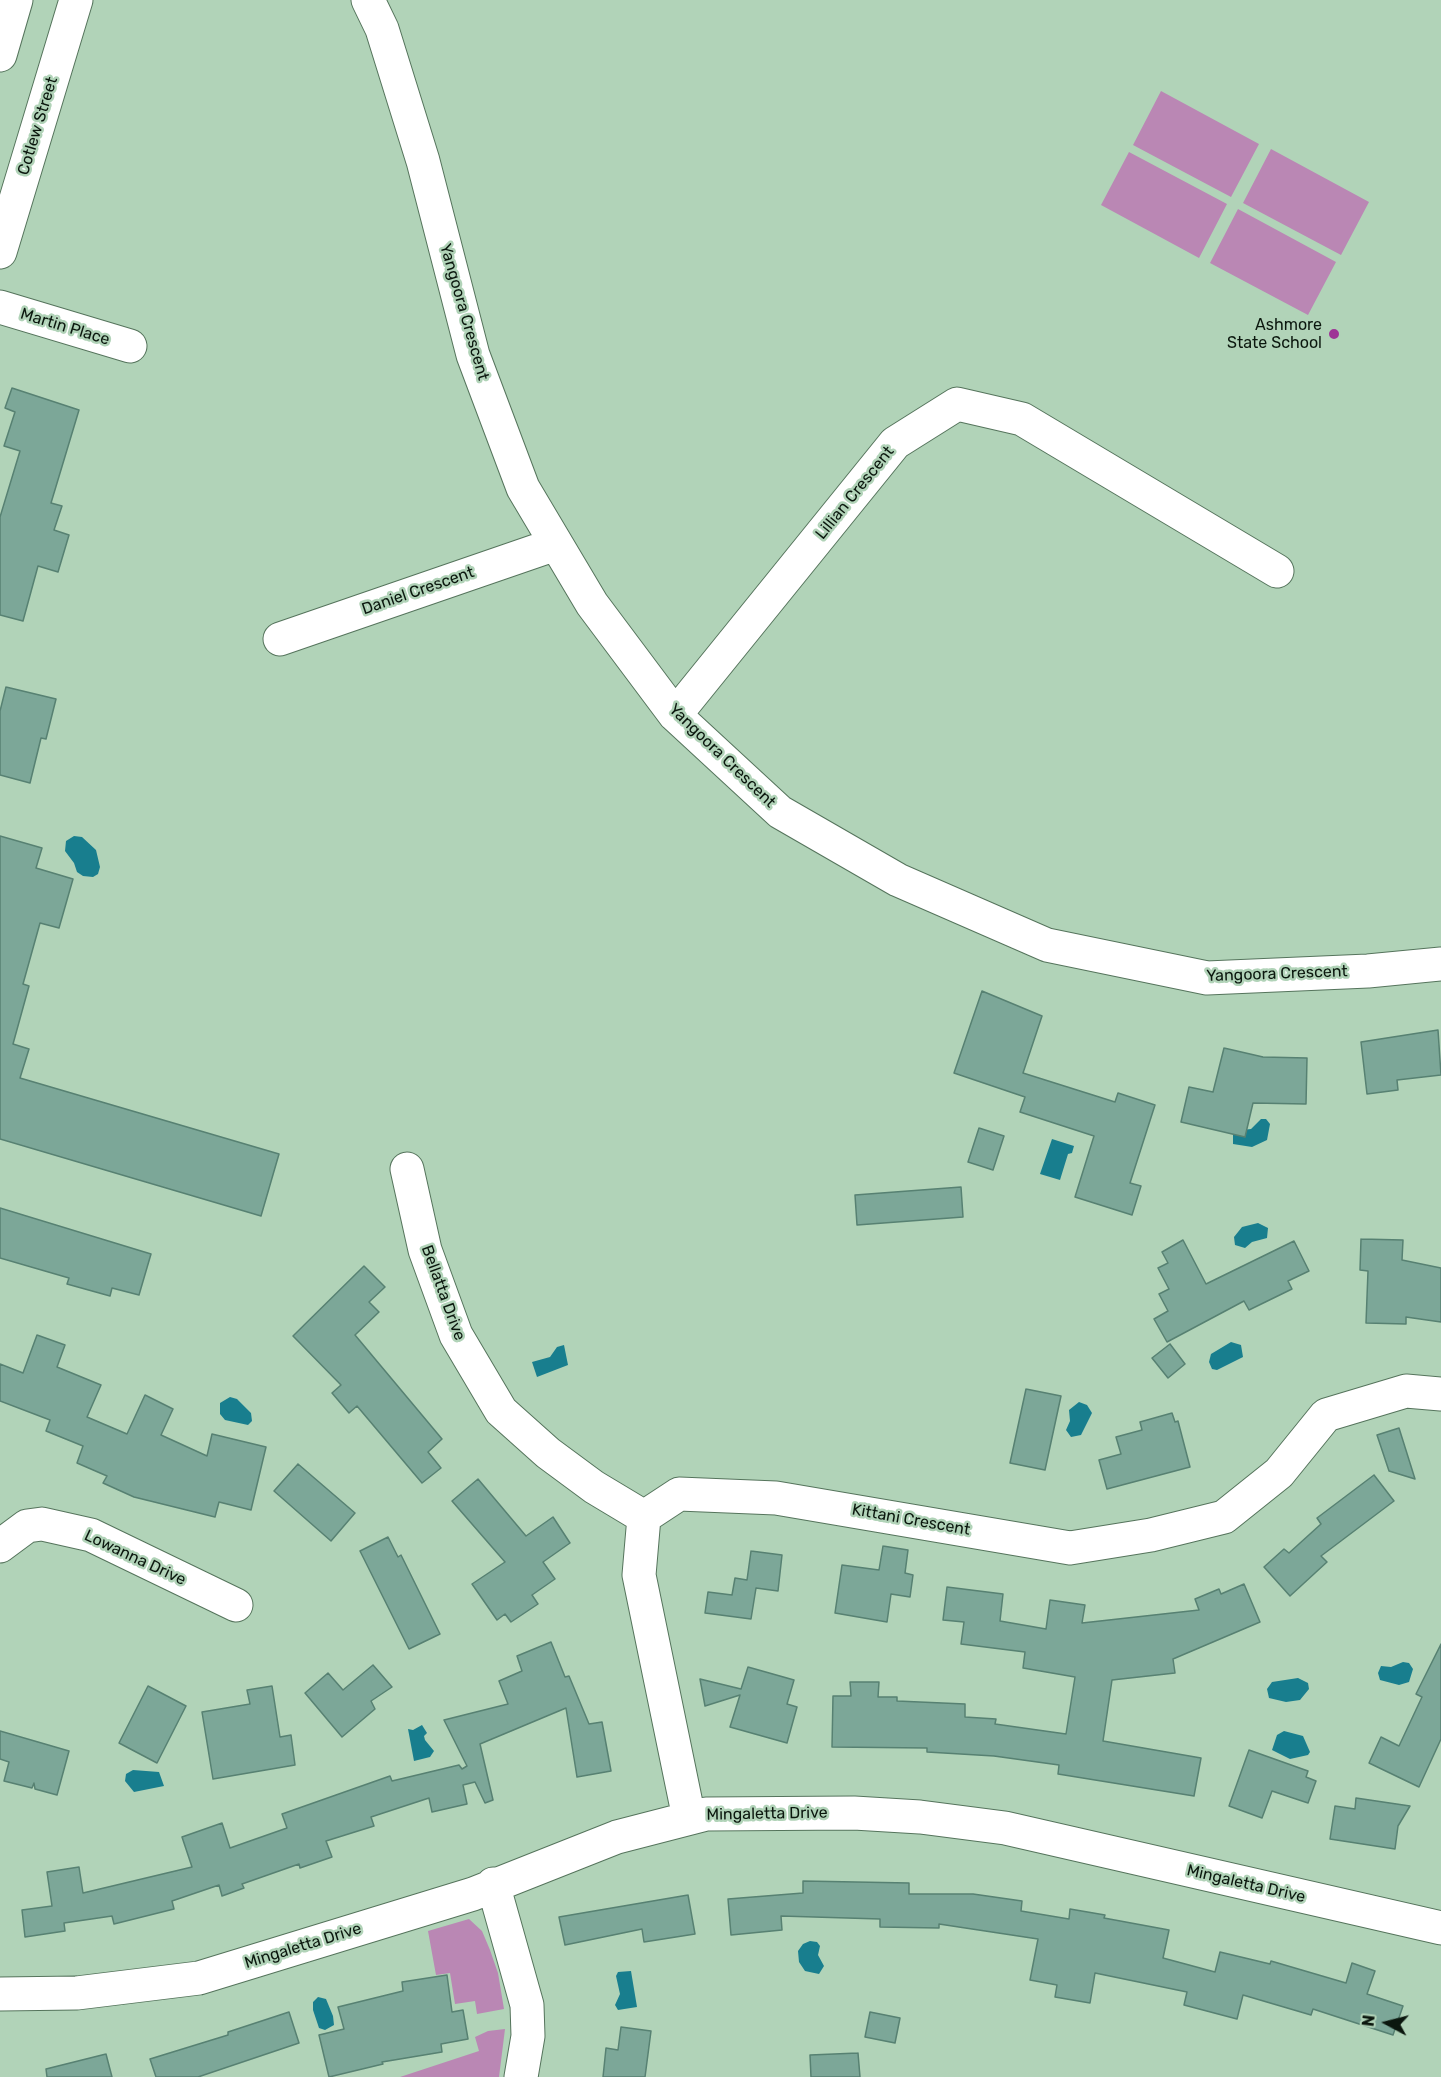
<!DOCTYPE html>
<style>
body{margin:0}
#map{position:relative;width:1441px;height:2077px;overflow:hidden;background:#b1d3b8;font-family:Rubik,sans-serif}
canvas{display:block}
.north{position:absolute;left:1357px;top:1993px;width:60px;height:60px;-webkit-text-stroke:4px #b1d3b8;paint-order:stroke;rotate:277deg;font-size:16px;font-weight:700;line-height:24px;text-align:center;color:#0b170e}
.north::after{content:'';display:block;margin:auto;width:21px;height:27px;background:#0b170e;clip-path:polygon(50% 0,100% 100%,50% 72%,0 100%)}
</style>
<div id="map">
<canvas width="1441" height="2077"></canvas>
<div class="north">N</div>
</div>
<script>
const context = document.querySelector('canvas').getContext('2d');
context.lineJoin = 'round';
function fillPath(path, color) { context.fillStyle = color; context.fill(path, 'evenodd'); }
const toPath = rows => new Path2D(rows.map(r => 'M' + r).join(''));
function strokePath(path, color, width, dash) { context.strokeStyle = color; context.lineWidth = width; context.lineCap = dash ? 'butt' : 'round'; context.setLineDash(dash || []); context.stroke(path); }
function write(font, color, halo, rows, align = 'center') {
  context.font = font + ' Rubik,sans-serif'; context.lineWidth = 5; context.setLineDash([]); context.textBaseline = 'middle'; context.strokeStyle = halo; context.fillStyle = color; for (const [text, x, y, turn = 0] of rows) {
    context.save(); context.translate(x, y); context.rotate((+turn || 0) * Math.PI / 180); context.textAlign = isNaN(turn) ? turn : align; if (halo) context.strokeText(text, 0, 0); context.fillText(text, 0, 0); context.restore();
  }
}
fillPath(toPath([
 [1161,91,1259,144,1231,197,1133,145],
 [1271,149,1369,202,1341,255,1243,203],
 [1129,152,1227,204,1199,258,1101,205],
 [1238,209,1336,262,1308,315,1210,263],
 [469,1919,482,1931,490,1950,498,1973,504,2009,477,2014,475,2001,455,2004,450,1973,436,1975,428,1931],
 [505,2029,499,2077,400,2077,479,2051,475,2037,488,2031]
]), '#ba87b4');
fillPath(toPath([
 [74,836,82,837,96,850,100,867,98,874,93,877,83,876,77,872,74,863,65,851,66,841],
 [1261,1119,1266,1119,1270,1124,1267,1140,1252,1147,1233,1144,1233,1131,1251,1129],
 [1052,1139,1074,1146,1072,1153,1068,1154,1060,1180,1040,1174],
 [1258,1223,1268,1228,1267,1238,1252,1242,1245,1248,1235,1245,1234,1237,1242,1227],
 [1231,1342,1241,1345,1243,1357,1217,1370,1212,1369,1209,1362,1211,1354],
 [564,1345,568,1365,537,1377,532,1362,550,1357,557,1347],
 [230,1397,237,1399,251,1413,252,1421,248,1425,225,1420,220,1414,220,1403],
 [1079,1402,1087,1405,1092,1413,1081,1435,1071,1437,1066,1430,1070,1421,1069,1410],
 [1403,1662,1409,1663,1413,1669,1409,1682,1399,1685,1380,1680,1378,1673,1381,1666,1391,1667],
 [1298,1678,1308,1683,1309,1689,1300,1700,1286,1702,1269,1698,1267,1689,1272,1682],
 [422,1725,427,1733,424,1736,425,1740,434,1751,430,1757,414,1761,408,1729,413,1730],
 [1284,1731,1303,1736,1310,1752,1308,1755,1290,1759,1272,1750,1277,1735],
 [133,1770,159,1772,164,1786,134,1792,125,1781,126,1774],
 [810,1941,817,1942,820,1946,818,1955,824,1966,819,1974,805,1971,799,1962,798,1951,803,1944],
 [631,1971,637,2007,618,2010,615,2005,620,1994,616,1976,618,1972],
 [318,1997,326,1999,333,2016,334,2025,325,2030,319,2028,313,2010,313,2002]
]), '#187e8e');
const building = toPath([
 [12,388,79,410,51,503,62,506,54,530,69,535,58,572,38,566,23,621,0,615,0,517,20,451,4,446,15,412,5,408,12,388],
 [6,687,56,699,46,739,41,738,30,783,0,775,0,711,6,687],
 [0,836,42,848,36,868,73,879,59,928,40,923,23,984,29,986,13,1044,29,1049,20,1078,279,1154,261,1216,0,1139,0,836],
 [982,991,1042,1016,1023,1073,1115,1102,1118,1093,1155,1105,1130,1183,1141,1186,1132,1215,1075,1197,1094,1136,1020,1112,1025,1097,954,1073,982,991],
 [1438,1030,1441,1075,1397,1080,1398,1090,1367,1094,1361,1042,1438,1030],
 [1224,1048,1263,1057,1307,1058,1306,1104,1253,1103,1245,1137,1181,1122,1189,1087,1213,1092,1224,1048],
 [979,1128,1004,1136,993,1170,968,1162,979,1128],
 [961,1187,963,1217,857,1225,855,1195,961,1187],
 [0,1208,151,1254,139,1295,112,1288,110,1296,67,1284,69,1278,0,1258,0,1208],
 [1361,1239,1403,1240,1402,1260,1441,1268,1441,1322,1406,1317,1406,1324,1366,1323,1368,1271,1360,1270,1361,1239],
 [1183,1240,1206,1284,1294,1241,1309,1271,1288,1281,1292,1289,1249,1310,1244,1301,1167,1342,1154,1319,1168,1311,1159,1294,1169,1289,1158,1268,1168,1263,1162,1252,1183,1240],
 [364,1266,385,1287,369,1302,379,1312,355,1335,442,1439,428,1452,441,1468,422,1483,357,1406,349,1413,332,1393,341,1385,293,1336,364,1266],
 [37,1335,65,1345,57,1367,101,1385,87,1417,127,1434,145,1395,173,1409,161,1435,207,1456,212,1434,266,1447,251,1510,219,1502,215,1517,134,1497,103,1483,107,1476,77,1463,83,1446,46,1431,50,1420,0,1401,0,1364,23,1373,37,1335],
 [1170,1344,1185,1364,1168,1378,1152,1358,1170,1344],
 [1026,1389,1061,1396,1045,1470,1010,1463,1026,1389],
 [1172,1413,1175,1422,1178,1421,1190,1467,1107,1489,1099,1460,1121,1454,1116,1437,1142,1430,1140,1422,1172,1413],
 [1399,1428,1415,1479,1389,1471,1377,1435,1399,1428],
 [298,1464,355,1513,331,1541,274,1491,298,1464],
 [1374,1475,1394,1501,1321,1556,1327,1562,1290,1596,1264,1567,1284,1549,1289,1553,1321,1524,1317,1518,1374,1475],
 [478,1479,526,1536,553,1517,570,1543,543,1562,555,1579,532,1595,538,1604,511,1622,505,1614,497,1620,472,1584,505,1562,452,1501,478,1479],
 [388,1537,398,1557,401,1555,440,1634,409,1649,360,1551,388,1537],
 [883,1546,908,1550,905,1573,913,1575,910,1597,891,1594,887,1622,835,1613,842,1565,879,1570,883,1546],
 [751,1551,782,1555,778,1591,756,1588,751,1619,705,1613,708,1592,732,1595,735,1578,747,1580,751,1551],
 [1244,1584,1260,1622,1173,1659,1175,1673,1112,1680,1103,1741,1201,1758,1194,1796,1058,1774,1059,1765,994,1756,927,1752,927,1748,832,1747,833,1696,851,1696,850,1682,879,1682,878,1697,897,1697,897,1701,965,1704,965,1717,996,1719,995,1724,1066,1734,1075,1677,1023,1668,1025,1652,961,1644,964,1622,943,1620,947,1587,1003,1594,1000,1621,1046,1629,1050,1600,1085,1605,1082,1623,1199,1610,1195,1599,1219,1589,1221,1594,1244,1584],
 [551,1642,565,1677,569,1676,589,1724,602,1722,611,1771,577,1777,566,1708,480,1744,493,1800,485,1803,475,1782,463,1785,467,1804,432,1812,429,1798,371,1817,374,1826,326,1841,332,1857,300,1868,299,1864,242,1884,244,1888,222,1896,219,1885,172,1901,174,1909,114,1924,112,1916,64,1923,65,1931,25,1937,22,1910,52,1906,47,1872,79,1867,83,1893,192,1867,182,1837,222,1823,230,1848,287,1828,282,1814,390,1776,392,1781,459,1765,462,1769,467,1766,444,1720,508,1704,499,1681,522,1671,517,1656,551,1642],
 [1441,1644,1441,1739,1419,1787,1369,1763,1381,1737,1399,1746,1422,1697,1416,1694,1441,1644],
 [373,1665,392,1687,371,1701,375,1709,342,1737,305,1693,328,1673,343,1690,373,1665],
 [748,1667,794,1680,787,1704,797,1707,787,1743,730,1727,740,1695,705,1706,700,1679,741,1689,748,1667],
 [148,1686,186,1706,157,1763,119,1743,148,1686],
 [272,1686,280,1737,291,1735,295,1765,213,1779,202,1712,250,1704,247,1690,272,1686],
 [0,1731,69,1751,57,1795,35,1789,34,1783,32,1788,4,1781,9,1762,0,1759,0,1731],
 [1249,1750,1308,1771,1306,1777,1316,1781,1308,1803,1272,1791,1262,1818,1229,1806,1249,1750],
 [1356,1798,1410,1806,1398,1826,1395,1849,1330,1839,1335,1806,1355,1809,1356,1798],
 [803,1881,909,1883,909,1894,973,1894,1022,1901,1021,1911,1069,1919,1070,1909,1105,1915,1104,1918,1169,1930,1163,1958,1215,1972,1220,1952,1270,1964,1271,1961,1346,1983,1352,1963,1375,1971,1367,1994,1403,2006,1393,2035,1313,2009,1311,2015,1243,1995,1237,2019,1184,2005,1187,1992,1095,1973,1090,2003,1055,1997,1057,1985,1030,1980,1038,1939,939,1924,939,1928,880,1927,880,1919,781,1916,782,1930,731,1935,728,1899,803,1893,803,1881],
 [688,1895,695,1934,644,1942,642,1929,565,1945,559,1917,688,1895],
 [447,1975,452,2012,463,2010,468,2039,441,2044,442,2052,382,2062,383,2064,329,2077,319,2035,344,2029,338,2007,403,1991,402,1982,447,1975],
 [289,2012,299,2043,198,2077,156,2077,150,2059,228,2035,228,2032,289,2012],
 [870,2012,900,2018,895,2043,865,2037,870,2012],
 [621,2027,651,2031,645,2077,603,2077,606,2048,618,2050,621,2027],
 [858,2053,860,2077,811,2077,810,2055,858,2053],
 [106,2054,112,2077,47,2077,46,2069,106,2054]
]);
fillPath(building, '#7ca798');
strokePath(building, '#578172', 1.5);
const minor = toPath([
 [368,0,382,29,423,161,473,355,523,488,592,604,675,715,780,812,898,880,1047,945,1207,978,1368,971,1441,964],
 [0,307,130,346],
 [280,639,556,544],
 [675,715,895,443,957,404,1022,419,1277,571],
 [407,1169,425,1250,456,1335,501,1411,548,1453,594,1487,644,1517],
 [0,1546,27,1526,42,1524,91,1535,236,1605],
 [689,1818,639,1575,644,1517,679,1494,776,1498,1070,1548,1151,1535,1224,1517,1279,1473,1326,1415,1406,1391,1441,1394],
 [493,1884,527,2005,528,2036,521,2077],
 [0,1994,77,1993,199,1978,473,1894,617,1837,706,1814,854,1813,920,1817,1005,1828,1441,1928]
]);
const major = toPath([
 [0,55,16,0],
 [0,252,76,0]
]);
strokePath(minor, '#55745c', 35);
strokePath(major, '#55745c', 35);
strokePath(minor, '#fff', 33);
strokePath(major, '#fff', 33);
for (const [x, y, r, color] of [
 [1334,334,6,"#9e3496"]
]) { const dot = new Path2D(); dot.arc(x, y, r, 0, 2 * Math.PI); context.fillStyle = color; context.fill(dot); strokePath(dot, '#b1d3b8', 2); }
write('16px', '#0b170e', '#b1d3b8', [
 ["Cotlew Street",38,126,-73],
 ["Yangoora Crescent",464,312,74],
 ["Martin Place",65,327,17],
 ["Lillian Crescent",855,493,-51],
 ["Daniel Crescent",418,591,-19],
 ["Yangoora Crescent",722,756,44],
 ["Yangoora Crescent",1277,974,-2],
 ["Bellatta Drive",443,1293,70],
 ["Kittani Crescent",911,1520,10],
 ["Lowanna Drive",135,1558,25],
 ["Mingaletta Drive",767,1814,-1],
 ["Mingaletta Drive",1246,1884,13],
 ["Mingaletta Drive",303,1946,-17]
]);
write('16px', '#0b170e', '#b1d3b8', [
 ["Ashmore",1322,325],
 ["State School",1322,343]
], 'right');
</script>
